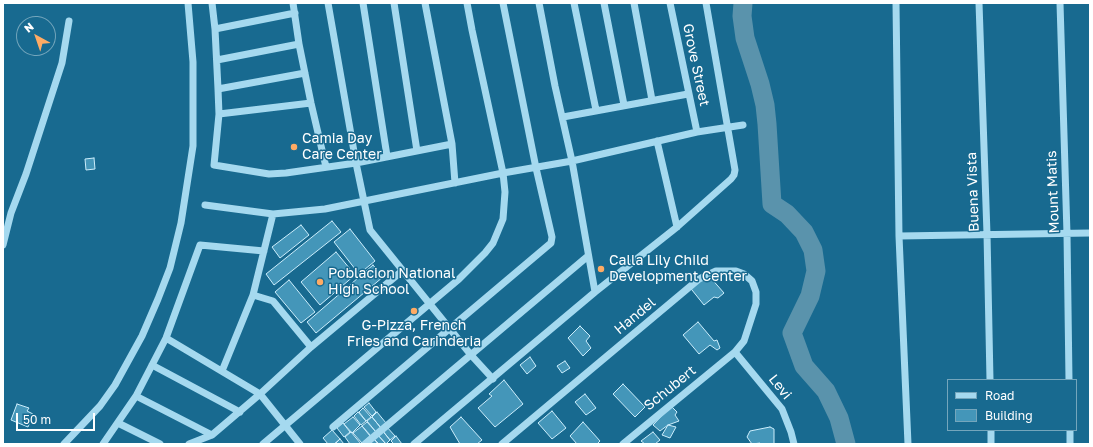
<!DOCTYPE html>
<style>
body{margin:0}
#map{position:relative;width:1093px;height:447px;overflow:hidden;background:#186a90;font-family:"Golos Text",sans-serif}
canvas{display:block}
.frame{position:absolute;inset:0;border:4px solid #fff;pointer-events:none}
.legend{position:absolute;left:947px;top:379px;width:130px;height:52px;box-sizing:border-box;background:#186a90;border:1px solid #74a6bc;margin:0;padding:5px 7px;list-style:none;font-size:12px;color:#fff}
.legend li{display:flex;align-items:center;gap:8px;height:20px}
.legend b{width:20px;border:1px solid #74a6bc}
.north{position:absolute;left:16px;top:16px;width:40px;height:40px;box-sizing:border-box;background:#186a90;border:1px solid #74a6bc;border-radius:50%;rotate:320deg;font-size:11px;font-weight:700;line-height:16px;text-align:center;color:#fff}
.north::after{content:'';display:block;margin:auto;width:14px;height:18px;background:#ffab64;clip-path:polygon(50% 0,100% 100%,50% 72%,0 100%)}
.scale{position:absolute;left:16px;top:413px;width:79px;height:18px;box-sizing:border-box;border:2px solid #fff;border-top:0;padding-left:5px;font-size:12px;line-height:14px;white-space:nowrap;color:#fff;-webkit-text-stroke:3px #186a90;paint-order:stroke}
</style>
<div id="map">
<canvas width="1093" height="447"></canvas>
<div class="frame"></div>
<ul class="legend">
<li><b style="height:5px;background:#a5d9ef"></b>Road</li>
<li><b style="height:11px;background:#4496b9"></b>Building</li>
</ul>
<div class="north">N</div>
<div class="scale">50 m</div>
</div>
<script>
const context = document.querySelector('canvas').getContext('2d');
context.lineJoin = 'round';
const toPath = rows => new Path2D(rows.map(r => 'M' + r).join(''));
function strokePath(path, color, width, dash) { context.strokeStyle = color; context.lineWidth = width; context.lineCap = dash ? 'butt' : 'round'; context.setLineDash(dash || []); context.stroke(path); }
function fillPath(path, color) { context.fillStyle = color; context.fill(path, 'evenodd'); }
function write(font, color, halo, rows, align = 'center') {
  context.font = font + ' "Golos Text",sans-serif'; context.lineWidth = 3; context.setLineDash([]); context.textBaseline = 'middle'; context.strokeStyle = halo; context.fillStyle = color; for (const [text, x, y, turn = 0] of rows) {
    context.save(); context.translate(x, y); context.rotate((+turn || 0) * Math.PI / 180); context.textAlign = isNaN(turn) ? turn : align; if (halo) context.strokeText(text, 0, 0); context.fillText(text, 0, 0); context.restore();
  }
}
strokePath(toPath([
 [743,3,742,16,745,38,760,84,765,105,767,124,772,204,787,214,804,232,813,250,816,271,810,296,792,333,804,366,826,391,839,418,846,444]
]), '#5a93ac', 19);
const building = toPath([
 [94,158,95,169,86,170,85,159,94,158],
 [332,221,341,232,274,285,266,274,332,221],
 [301,225,309,235,280,258,272,247,301,225],
 [350,229,375,261,359,274,334,242,350,229],
 [336,252,355,275,320,305,301,282,336,252],
 [373,265,383,277,316,333,307,322,373,265],
 [699,276,705,282,710,277,724,293,718,298,714,297,704,305,688,285,699,276],
 [289,280,315,312,301,323,275,292,289,280],
 [698,322,714,341,717,340,720,348,717,350,710,345,699,354,683,335,698,322],
 [580,326,590,336,586,341,591,348,583,356,568,338,580,326],
 [530,357,536,366,527,374,520,365,530,357],
 [565,361,570,368,562,373,557,366,565,361],
 [504,380,523,404,495,427,478,408,492,396,489,394,504,380],
 [623,384,645,407,635,417,613,394,623,384],
 [585,394,596,408,586,415,575,402,585,394],
 [369,403,376,412,372,416,364,407,369,403],
 [17,404,29,408,27,411,33,414,28,427,11,420,17,404],
 [671,406,677,412,675,415,679,421,668,425,660,431,653,425,671,406],
 [363,408,371,417,366,421,359,412,363,408],
 [552,411,566,428,552,439,538,423,552,411],
 [358,412,366,421,361,425,354,416,358,412],
 [377,412,386,423,381,428,372,417,377,412],
 [353,417,360,425,352,433,344,424,353,417],
 [372,417,381,428,376,432,367,421,372,417],
 [461,417,482,440,477,444,460,444,450,427,461,417],
 [367,422,376,432,371,436,362,426,367,422],
 [583,422,600,441,597,444,577,444,570,436,583,422],
 [343,423,350,432,344,437,337,428,343,423],
 [668,425,676,427,670,438,662,435,668,425],
 [362,426,370,436,362,443,353,433,362,426],
 [386,426,395,436,390,440,382,430,386,426],
 [770,427,774,429,774,444,760,444,760,443,752,444,747,437,750,431,770,427],
 [332,430,340,439,334,444,328,444,323,438,332,430],
 [382,430,390,440,386,444,377,434,382,430],
 [351,432,361,444,350,444,345,437,351,432],
 [653,432,660,440,655,444,645,444,641,441,653,432],
 [377,434,386,444,379,444,373,438,377,434],
 [396,436,402,444,394,444,391,441,396,436],
 [373,438,378,444,371,444,369,442,373,438],
 [340,439,344,444,335,444,340,439]
]);
fillPath(building, '#4496b9');
strokePath(building, '#ccedfb', 1);
strokePath(toPath([
 [212,3,215,29,218,89,219,114,214,165,269,174,286,173,356,163,452,144],
 [293,3,299,44,311,103,326,167],
 [328,3,356,163,370,230,471,355,493,379],
 [363,3,387,156],
 [394,3,417,151],
 [425,3,452,144,455,183],
 [539,3,555,86,572,161,595,292],
 [574,3,596,110],
 [604,3,624,105],
 [634,3,652,100],
 [670,3,697,132],
 [896,3,899,236,908,444],
 [979,3,987,234,990,380],
 [1060,3,1067,234,1069,380],
 [215,29,295,13],
 [217,60,299,44],
 [218,89,305,73],
 [219,114,311,103],
 [563,117,688,94],
 [657,141,677,227],
 [205,205,273,214,325,209,503,173,572,161,697,132,743,125],
 [899,236,1090,233],
 [3,245,11,213,26,174,62,63,69,21],
 [253,295,273,301,311,347],
 [166,338,260,394,300,444],
 [735,352,782,409,791,432,794,444],
 [152,365,240,412],
 [222,371,253,295,273,214],
 [136,396,212,435],
 [118,423,160,444],
 [333,427,551,243,552,237,536,168,503,3],
 [991,430,991,444],
 [1070,430,1070,444],
 [64,444,100,406,115,385,142,336,158,299,170,268,181,223,193,146,193,62,188,3],
 [103,444,136,396,166,338,200,245,264,251],
 [189,444,212,435,260,394,311,347,402,271],
 [263,444,459,279,485,253,493,243,503,219,505,192,503,173,472,30,467,3],
 [365,444,588,256],
 [414,444,595,292,677,227,731,179,734,175,735,170,706,3],
 [502,444,699,279,716,271,736,271,744,274,752,281,756,292,756,304,744,341,735,352,623,444]
]), '#a5d9ef', 7);
for (const [x, y, r, color] of [
 [294,147,4,"#ffab64"],
 [601,269,4,"#ffab64"],
 [320,282,4,"#ffab64"],
 [414,311,4,"#ffab64"]
]) { const dot = new Path2D(); dot.arc(x, y, r, 0, 2 * Math.PI); context.fillStyle = color; context.fill(dot); strokePath(dot, '#186a90', 1.5); }
write('14px', '#fff', '#186a90', [
 ["Grove Street",696,65,78],
 ["Buena Vista",973,192,-92],
 ["Mount Matis",1053,192,-92],
 ["Handel",635,316,-40],
 ["Levi",780,387,51],
 ["Schubert",670,388,-39]
]);
write('14px', '#fff', '#186a90', [
 ["Camia Day",302,139],
 ["Care Center",302,155],
 ["Calla Lily Child",609,261],
 ["Development Center",609,277],
 ["Poblacion National",328,274],
 ["High School",328,290],
 ["G-Pizza, French",414,326,"center"],
 ["Fries and Carinderia",414,342,"center"]
], 'left');
</script>
